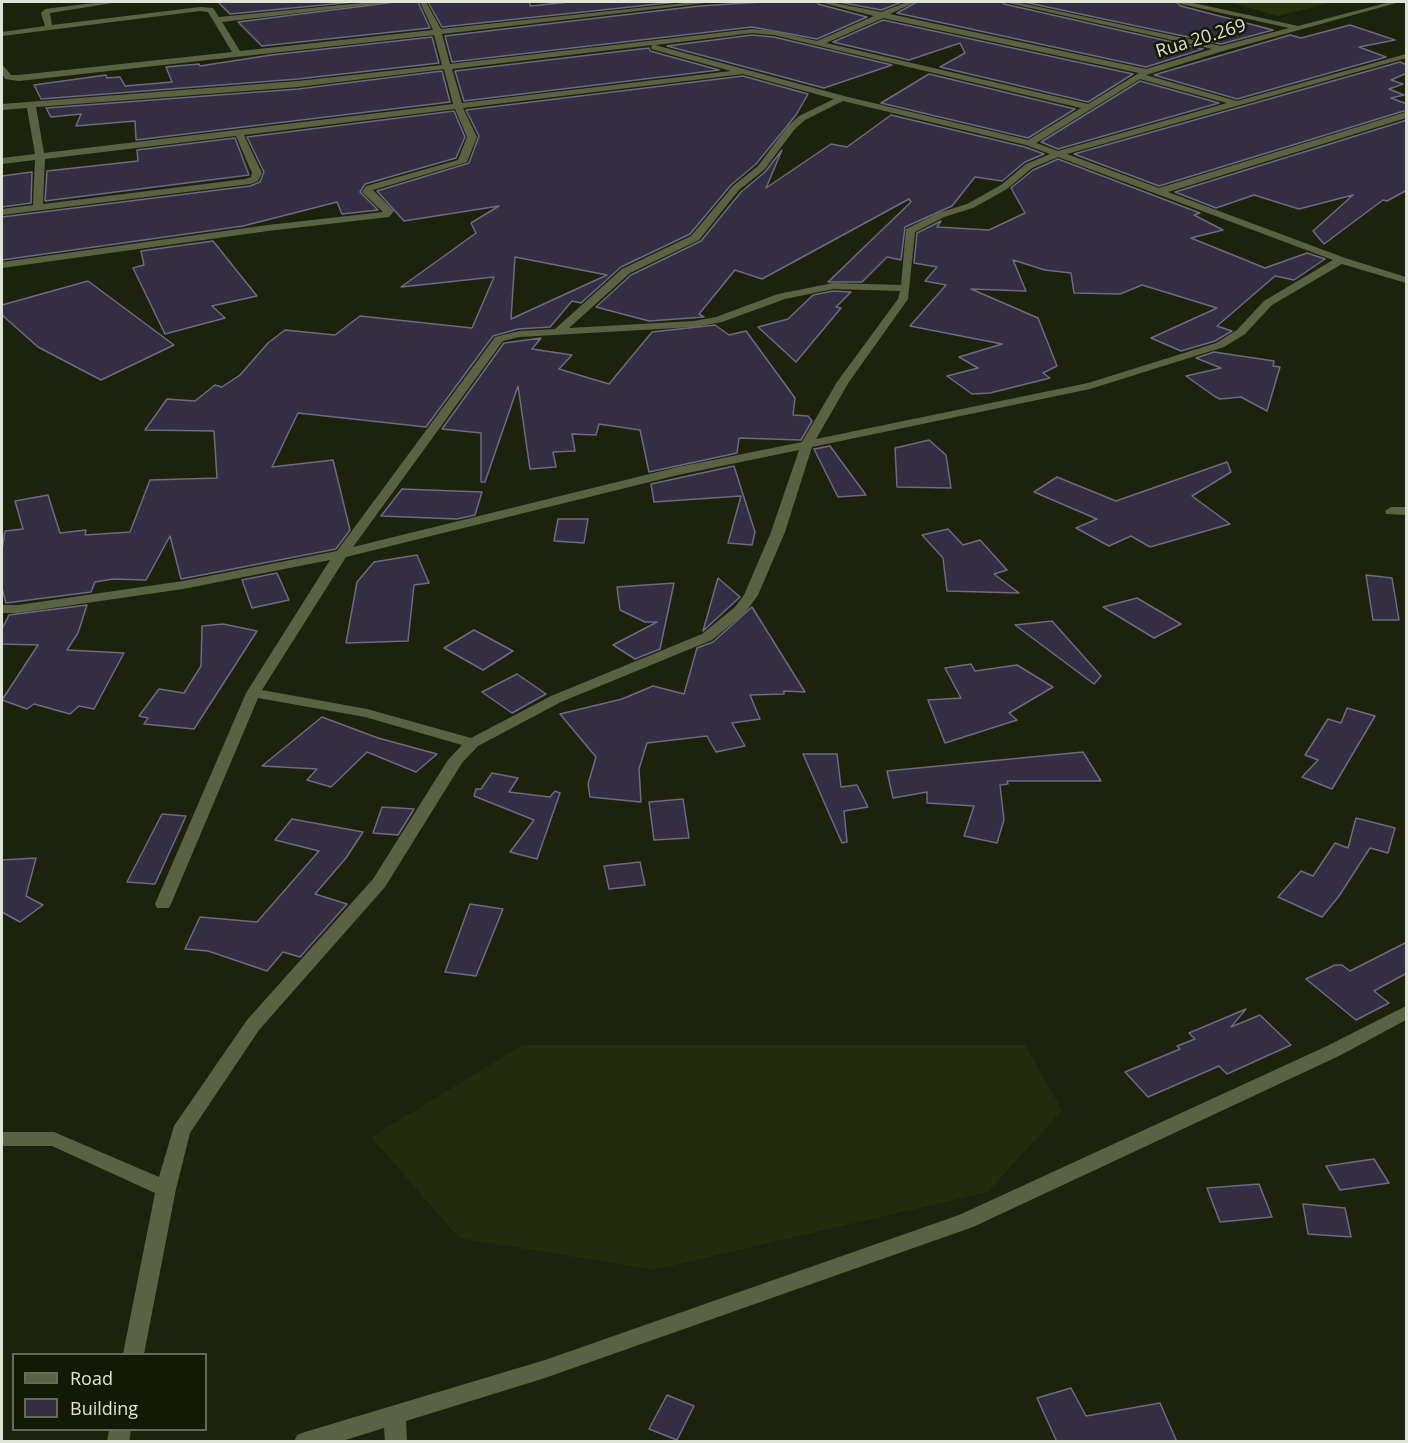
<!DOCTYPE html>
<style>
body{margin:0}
#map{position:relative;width:1408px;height:1443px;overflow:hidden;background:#1d220c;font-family:"Open Sans",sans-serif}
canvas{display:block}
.frame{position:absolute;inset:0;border:3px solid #e0e4d6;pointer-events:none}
.legend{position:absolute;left:12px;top:1353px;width:195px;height:78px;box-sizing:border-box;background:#141904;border:2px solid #666a58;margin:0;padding:8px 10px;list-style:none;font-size:18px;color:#e0e4d6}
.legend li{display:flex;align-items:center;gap:12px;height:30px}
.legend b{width:30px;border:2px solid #666a58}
</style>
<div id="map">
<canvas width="1408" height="1443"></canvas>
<div class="frame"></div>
<ul class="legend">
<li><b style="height:8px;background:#5b6244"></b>Road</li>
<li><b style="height:16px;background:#332e44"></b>Building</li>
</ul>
</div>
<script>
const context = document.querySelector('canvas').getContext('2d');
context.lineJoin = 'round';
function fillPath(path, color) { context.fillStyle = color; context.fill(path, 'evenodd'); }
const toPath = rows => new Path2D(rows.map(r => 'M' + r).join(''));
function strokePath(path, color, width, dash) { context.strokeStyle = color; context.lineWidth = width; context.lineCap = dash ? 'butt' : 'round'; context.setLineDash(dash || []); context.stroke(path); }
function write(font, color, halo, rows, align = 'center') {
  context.font = font + ' "Open Sans",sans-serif'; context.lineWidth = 5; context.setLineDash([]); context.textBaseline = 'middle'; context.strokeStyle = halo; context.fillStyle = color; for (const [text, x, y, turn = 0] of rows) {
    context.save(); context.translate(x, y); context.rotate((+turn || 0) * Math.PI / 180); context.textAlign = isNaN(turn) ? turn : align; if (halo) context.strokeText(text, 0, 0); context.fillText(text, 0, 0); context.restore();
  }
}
fillPath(toPath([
 [523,1045,1025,1045,1062,1110,988,1192,653,1270,459,1238,371,1137]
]), '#252b0d');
fillPath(toPath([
 [1230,2,1333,2,1278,16]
]), '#2a310d');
const building = toPath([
 [218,2,354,2,230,14,218,2],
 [395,2,418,2,430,28,262,46,238,22,395,2],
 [428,2,530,2,530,6,570,2,677,2,442,27,428,2],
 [762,2,817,2,818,4,867,17,817,39,752,27,452,62,445,36,699,6,762,2],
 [839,2,902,2,881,10,839,2],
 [917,2,1002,2,1004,4,1203,49,1146,67,897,13,917,2],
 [1024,2,1176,2,1181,6,1273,30,1221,44,1024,2],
 [883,20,1133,74,1088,102,940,67,965,53,960,43,909,60,833,42,883,20],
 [1350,25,1395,40,1359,47,1386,57,1237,99,1154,75,1290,35,1301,38,1350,25],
 [752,35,774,37,892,65,824,88,667,46,752,35],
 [432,37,439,63,298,79,41,99,34,85,106,75,107,78,120,77,125,86,172,82,166,67,199,64,200,66,271,55,432,37],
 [649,48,650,51,719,70,464,101,455,71,649,48],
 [1400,62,1407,65,1407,73,1391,80,1403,84,1389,89,1404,95,1391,98,1407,104,1407,110,1159,186,1074,154,1400,62],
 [442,71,450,102,136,140,135,121,76,126,81,114,51,117,46,108,298,89,442,71],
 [929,74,1075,109,1028,138,881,103,929,74],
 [743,76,808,94,796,115,756,164,731,185,690,234,621,267,581,303,572,301,550,327,518,329,493,336,426,427,298,413,272,467,333,460,350,530,336,549,181,579,170,536,146,580,113,579,95,582,91,592,6,603,2,588,2,550,5,531,23,529,15,501,48,495,60,533,86,530,85,535,130,532,150,480,217,478,214,431,145,430,167,399,195,401,215,385,222,387,240,375,268,343,285,330,335,335,360,316,472,328,494,277,401,287,476,233,471,223,499,206,404,221,377,191,469,163,479,136,466,110,743,76],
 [515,257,607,275,511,319,515,257],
 [1140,81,1219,103,1058,149,1041,142,1140,81],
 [454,111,465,137,456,158,365,184,360,192,378,210,342,214,337,202,243,226,2,260,2,217,250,186,260,182,264,172,247,137,454,111],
 [891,115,1025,147,1044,154,1025,162,1002,181,975,177,952,206,905,227,901,260,887,257,862,282,828,282,911,202,909,199,762,279,735,270,699,314,704,317,649,321,596,307,631,275,701,241,741,192,765,172,782,150,766,188,831,144,847,147,891,115],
 [1407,120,1407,190,1387,201,1383,200,1324,244,1313,231,1353,195,1299,209,1254,195,1216,208,1175,192,1407,120],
 [235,138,249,175,45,201,47,171,138,161,137,150,235,138],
 [1058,159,1200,213,1194,215,1223,230,1191,238,1265,268,1307,253,1325,259,1294,280,1275,276,1217,326,1232,331,1215,341,1181,351,1151,338,1217,308,1142,285,1120,294,1074,293,1071,273,1045,270,1013,260,1026,291,971,289,1038,318,1057,366,1043,373,1050,378,990,393,972,394,947,376,978,368,959,357,1002,344,910,326,946,285,925,281,937,267,914,263,917,233,941,221,937,227,989,230,1025,213,1011,188,1033,170,1058,159],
 [32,172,31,203,2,207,2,176,32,172],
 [213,241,257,296,212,306,225,318,165,334,133,268,144,265,141,251,213,241],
 [88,281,174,345,101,380,38,347,2,315,2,305,88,281],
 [833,291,851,292,836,307,841,308,796,362,758,327,788,319,813,295,833,291],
 [715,325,729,335,746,331,795,398,793,415,808,416,812,421,801,440,739,438,737,453,649,472,640,430,599,424,596,435,572,434,575,451,553,452,556,467,530,469,518,386,485,482,481,482,481,433,442,429,504,343,541,338,532,349,572,355,559,369,609,384,652,332,715,325],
 [1214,352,1274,361,1273,366,1280,367,1267,411,1241,397,1220,399,1214,396,1186,376,1221,368,1196,358,1214,352],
 [929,440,946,455,951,488,897,487,895,448,929,440],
 [830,446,866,495,838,497,814,449,830,446],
 [1227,462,1231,472,1192,496,1230,524,1150,547,1131,536,1109,546,1076,528,1097,519,1034,492,1057,477,1116,501,1227,462],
 [734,466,755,532,752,545,728,543,741,496,654,502,651,484,734,466],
 [402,489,482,492,475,515,457,519,381,516,402,489],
 [558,519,588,519,584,543,554,541,558,519],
 [948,529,963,545,980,540,1007,570,994,574,1019,593,947,591,943,558,922,535,948,529],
 [417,555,429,583,414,585,408,641,346,643,357,582,374,562,417,555],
 [277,573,289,600,252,608,242,580,277,573],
 [1366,575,1392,578,1399,620,1373,620,1366,575],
 [718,578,740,597,703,631,718,578],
 [674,583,660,649,635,659,613,645,657,622,645,622,620,610,617,587,674,583],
 [1137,598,1181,624,1154,638,1103,607,1137,598],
 [87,605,78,633,67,650,124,653,94,709,79,706,70,714,34,704,27,709,2,700,38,645,2,644,2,629,9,615,87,605],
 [752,607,805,692,784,691,784,694,750,695,760,719,732,723,745,746,716,752,707,736,647,743,639,769,641,802,590,797,588,784,596,757,560,714,622,699,653,686,684,694,697,648,713,642,752,607],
 [1052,621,1101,676,1094,684,1015,625,1052,621],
 [223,624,257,631,194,729,144,724,148,718,139,716,159,689,184,693,201,666,202,626,223,624],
 [474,630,513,651,483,670,444,648,474,630],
 [971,664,975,671,1017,665,1053,687,1009,713,1017,720,945,743,928,700,961,698,945,668,971,664],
 [517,674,546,694,512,713,482,692,517,674],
 [1347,708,1375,716,1332,789,1302,777,1318,760,1305,755,1328,719,1341,723,1347,708],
 [322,717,378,738,437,754,416,772,367,752,331,787,307,780,317,769,262,766,322,717],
 [1083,752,1101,781,1007,781,1008,784,1000,785,1004,820,997,843,964,836,974,806,927,803,927,792,893,798,887,771,1083,752],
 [803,754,837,754,841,787,857,785,868,807,844,811,847,842,842,843,803,754],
 [492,773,518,778,509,792,550,797,555,791,560,793,537,859,510,852,534,820,474,796,476,789,481,789,492,773],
 [683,799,689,838,654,840,649,802,683,799],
 [382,807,414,809,398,835,373,833,382,807],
 [162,814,186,816,155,884,127,882,162,814],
 [1356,818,1395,828,1388,853,1370,848,1339,896,1322,917,1278,897,1301,871,1313,876,1335,843,1348,848,1356,818],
 [292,819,363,832,346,858,315,894,347,904,300,957,283,952,267,971,208,951,185,949,200,917,257,922,319,851,275,840,292,819],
 [36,858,26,896,43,905,20,922,2,912,2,860,36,858],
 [640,862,645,885,609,889,604,866,640,862],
 [470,904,503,909,476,976,445,972,470,904],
 [1407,942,1407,973,1374,991,1389,1003,1356,1020,1306,979,1335,965,1342,965,1350,971,1407,942],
 [1246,1009,1231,1027,1260,1015,1291,1045,1227,1074,1219,1066,1148,1097,1125,1072,1180,1049,1177,1046,1195,1039,1189,1033,1246,1009],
 [1374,1159,1389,1183,1340,1190,1326,1166,1374,1159],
 [1259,1184,1272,1217,1220,1222,1207,1188,1259,1184],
 [1303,1204,1345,1208,1351,1237,1308,1234,1303,1204],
 [1071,1388,1086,1416,1160,1403,1177,1442,1057,1442,1037,1398,1071,1388],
 [667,1395,694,1406,677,1440,649,1429,667,1395]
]);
fillPath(building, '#332e44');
strokePath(building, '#6f6982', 1.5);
fillPath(toPath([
 [102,2,119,2,50,13,52,25,200,7,213,8,219,17,372,2,393,2,222,22,240,51,433,30,420,2,426,2,441,29,694,2,714,2,442,34,450,64,752,29,774,31,817,41,874,16,819,2,830,2,881,12,907,2,915,2,890,14,1146,69,1212,49,1004,2,1016,2,1221,46,1289,28,1181,4,1178,2,1189,2,1298,26,1390,2,1400,2,1223,51,1146,75,1237,101,1406,54,1406,58,1067,154,1159,188,1406,112,1406,118,1168,192,1345,258,1406,277,1406,283,1342,264,1272,305,1245,334,1224,347,1090,389,812,447,785,532,758,595,745,613,712,640,561,702,478,746,462,763,385,887,259,1030,190,1133,176,1189,144,1354,123,1354,155,1193,52,1146,2,1146,2,1132,54,1132,159,1177,174,1126,247,1020,373,879,448,760,462,745,365,717,258,698,171,904,169,908,157,908,155,904,246,693,330,560,183,589,18,613,2,613,2,605,18,605,183,581,337,551,495,337,519,331,555,329,622,269,691,236,733,186,758,166,788,126,799,116,834,99,743,74,463,108,477,137,467,162,373,190,394,211,389,217,268,231,2,268,2,262,268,225,383,212,362,192,366,186,458,160,467,137,455,109,244,135,262,173,258,181,250,184,2,215,2,209,33,205,35,160,2,164,2,158,35,154,27,108,2,110,2,104,298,81,442,65,434,35,19,81,5,79,2,73,2,64,11,75,19,75,232,52,208,12,200,11,2,36,2,32,45,26,41,13,45,9,102,2],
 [883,18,1139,73,1088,104,826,43,883,18],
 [752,33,774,35,1081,108,1028,140,844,96,655,45,752,33],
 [652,45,651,49,731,71,462,103,452,69,652,45],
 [444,69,453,104,44,153,36,107,298,87,444,69],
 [1140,79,1227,103,1058,151,1036,143,1140,79],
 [843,101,1026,145,1050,154,1026,164,1001,185,967,204,938,213,906,229,901,285,833,283,778,294,716,317,694,321,569,328,630,273,699,240,739,190,764,170,794,130,805,120,843,101],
 [236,136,252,173,251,177,245,179,43,204,45,159,236,136],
 [1058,157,1333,260,1264,301,1237,330,1216,343,1088,383,816,439,849,382,908,299,915,232,944,217,973,208,1007,189,1032,168,1058,157],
 [833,289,900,291,898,299,837,382,802,442,678,467,353,547,503,341,519,337,694,327,722,322,785,299,833,289],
 [799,450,771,532,744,595,735,607,702,634,551,696,471,738,367,709,262,690,346,557,678,475,799,450],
 [1391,507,1406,507,1406,515,1386,514,1385,511,1391,507],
 [1406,1006,1406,1020,1339,1056,973,1227,545,1378,406,1421,407,1442,385,1442,384,1428,339,1442,294,1442,297,1435,305,1432,545,1360,959,1215,1327,1046,1406,1006],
 [109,1430,131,1430,129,1442,107,1442,109,1430]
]), '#5b6244');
write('18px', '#e0e4d6', '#141904', [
 ["Rua 20.269",1201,39,-17]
]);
</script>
